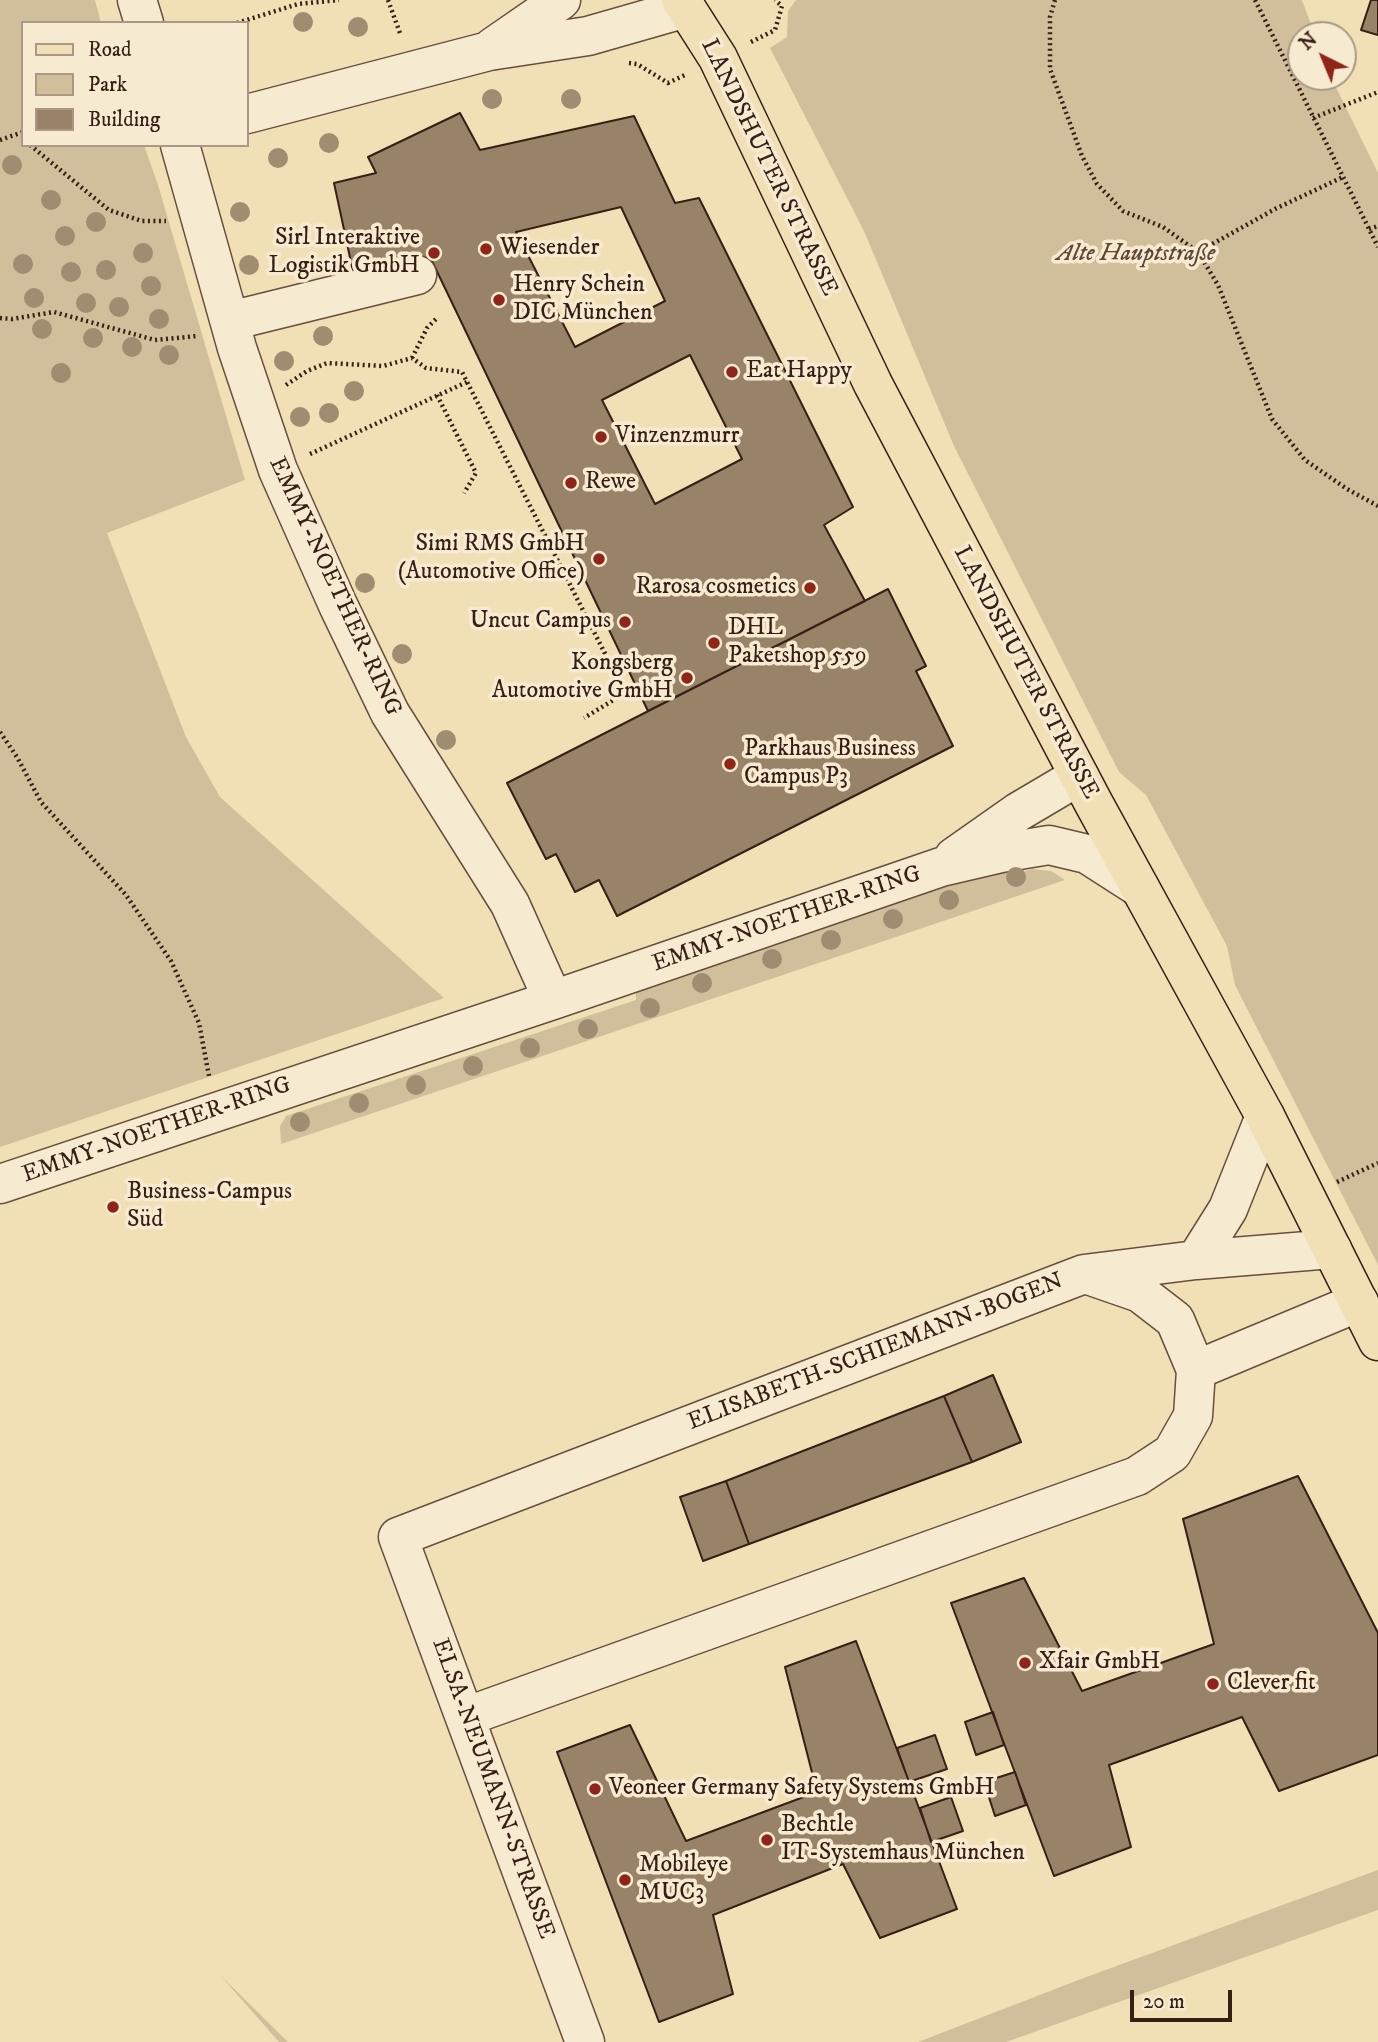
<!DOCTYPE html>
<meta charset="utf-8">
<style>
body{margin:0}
#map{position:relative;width:1378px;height:2042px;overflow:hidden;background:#f1e0b6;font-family:"IM FELL DW Pica",serif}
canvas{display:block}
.legend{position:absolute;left:21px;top:21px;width:228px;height:126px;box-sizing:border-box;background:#f6ebd0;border:2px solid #aa9986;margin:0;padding:9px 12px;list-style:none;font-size:21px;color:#371f16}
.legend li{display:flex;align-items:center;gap:14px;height:35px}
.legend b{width:35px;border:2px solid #aa9986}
.north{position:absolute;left:1287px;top:21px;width:70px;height:70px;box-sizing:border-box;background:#f6ebd0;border:2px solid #aa9986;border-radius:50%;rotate:317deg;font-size:19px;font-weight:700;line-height:28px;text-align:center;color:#371f16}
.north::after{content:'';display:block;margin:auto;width:24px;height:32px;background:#8f2418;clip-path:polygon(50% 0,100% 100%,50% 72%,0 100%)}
.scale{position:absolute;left:1130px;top:1990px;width:102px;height:32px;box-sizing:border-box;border:4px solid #371f16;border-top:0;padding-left:9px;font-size:21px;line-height:24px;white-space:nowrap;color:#371f16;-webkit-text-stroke:5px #f6ebd0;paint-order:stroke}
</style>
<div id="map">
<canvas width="1378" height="2042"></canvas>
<ul class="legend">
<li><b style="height:9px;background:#f1e0b6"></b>Road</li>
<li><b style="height:19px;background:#d1bf9b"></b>Park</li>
<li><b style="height:19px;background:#988369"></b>Building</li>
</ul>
<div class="north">N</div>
<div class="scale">20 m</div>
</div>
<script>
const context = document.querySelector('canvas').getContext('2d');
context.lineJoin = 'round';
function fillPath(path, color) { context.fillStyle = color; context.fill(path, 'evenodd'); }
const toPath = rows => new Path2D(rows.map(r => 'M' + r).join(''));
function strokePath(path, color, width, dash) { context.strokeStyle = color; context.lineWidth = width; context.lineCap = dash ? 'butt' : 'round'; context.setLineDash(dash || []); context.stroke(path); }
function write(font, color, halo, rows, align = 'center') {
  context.font = font + ' "IM FELL DW Pica",serif'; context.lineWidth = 7; context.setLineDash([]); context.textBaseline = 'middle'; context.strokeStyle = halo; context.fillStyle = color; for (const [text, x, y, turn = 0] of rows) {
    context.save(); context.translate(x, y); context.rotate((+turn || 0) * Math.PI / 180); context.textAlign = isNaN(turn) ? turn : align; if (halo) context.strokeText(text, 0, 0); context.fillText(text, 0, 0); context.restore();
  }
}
fillPath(toPath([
 [0,0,95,0,101,23,23,23,23,145,144,145,158,185,245,480,107,533,186,737,220,797,444,998,0,1147],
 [796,0,1302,0,1315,35,1301,35,1301,77,1331,77,1378,173,1378,1265,1235,985,1227,946,1146,795,1119,772,954,446,864,231,770,48,787,37,788,11],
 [1004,867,1009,876,1032,869,1051,871,1065,880,281,1144,280,1126,286,1116,636,1000,636,991],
 [1378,1870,1378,1910,1006,2042,918,2042,1081,1979],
 [220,1975,288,2042,279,2042]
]), '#d1bf9b');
const building = toPath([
 [1371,0,1378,0,1378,35,1361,30,1371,0],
 [460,113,480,150,634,116,675,203,699,198,853,507,824,525,865,601,648,711,431,259,354,276,334,183,376,173,368,157,460,113],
 [621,207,665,301,575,347,516,232,621,207],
 [690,355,742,459,655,504,602,400,690,355],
 [888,589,926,666,916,671,953,746,617,916,599,880,575,892,556,854,546,859,507,783,888,589],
 [993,1375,1021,1442,972,1462,944,1396,993,1375],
 [944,1396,972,1462,749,1544,726,1481,944,1396],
 [1298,1476,1378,1633,1378,1755,1279,1791,1242,1717,1109,1765,1131,1847,1054,1876,951,1603,1024,1578,1082,1691,1214,1644,1183,1519,1298,1476],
 [726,1481,749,1544,703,1561,680,1497,726,1481],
 [856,1641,957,1909,880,1938,843,1864,713,1915,733,1994,659,2022,557,1752,630,1725,686,1841,817,1792,785,1667,856,1641],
 [993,1712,1004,1745,976,1755,965,1722,993,1712],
 [935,1735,947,1769,909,1782,897,1748,935,1735],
 [1015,1772,1026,1805,995,1816,984,1782,1015,1772],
 [951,1797,963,1831,931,1842,920,1808,951,1797]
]);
fillPath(building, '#988369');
strokePath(building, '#371f16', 2);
const minor = toPath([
 [137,0,144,23],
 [493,47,561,0],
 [247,114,489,51,588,36,686,8],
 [180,145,237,348,278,470,338,605,390,713,510,904,553,1000],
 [230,321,417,275],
 [954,857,1018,812,1079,776],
 [0,1184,553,1000,941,867,1001,853,1049,845,1087,854,1140,888],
 [1196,1260,1228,1209,1265,1116],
 [1196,1370,1359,1302],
 [465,1717,1137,1476,1172,1453,1193,1416,1196,1370,1175,1320,1140,1293,1091,1276],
 [585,2042,398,1537,1084,1274,1196,1260,1332,1249]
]);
const major = toPath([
 [681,0,718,58,873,384,1093,802,1265,1116,1378,1341]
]);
strokePath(minor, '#664f3e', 41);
strokePath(major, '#371f16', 41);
strokePath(toPath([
 [388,0,401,36],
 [1055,0,1050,17,1050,69,1082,156,1097,184,1123,211,1163,227,1198,252,1218,285,1272,419,1305,460,1347,489,1378,506],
 [1255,0,1378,247],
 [237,23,298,4,339,0],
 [751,42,775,30,782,6,775,0],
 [629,63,637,64,668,83,687,74],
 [1313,118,1378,92],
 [0,140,23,132],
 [30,145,109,210,142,221,166,221],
 [1369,229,1378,226],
 [1198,252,1275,209,1343,177],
 [0,318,12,319,54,312,155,340,197,336],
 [412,358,427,328,437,318],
 [286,385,307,371,327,363,383,366,412,358,426,368,462,372,625,693,584,718],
 [437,395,476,473,464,493],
 [310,454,467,382],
 [0,732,17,757,41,802,126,895,171,961,199,1023,209,1076],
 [1337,1182,1378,1163]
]), '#371f16', 4.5, [2, 3.5]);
strokePath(minor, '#f6ebd0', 38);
strokePath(major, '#f1e0b6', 38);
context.fillStyle = '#a08c70';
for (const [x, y] of [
 [303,22],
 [358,27],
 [492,99],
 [571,99],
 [329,143],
 [278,158],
 [12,165],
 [51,200],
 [240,212],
 [96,222],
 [65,236],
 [143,253],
 [23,264],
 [249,265],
 [106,270],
 [71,272],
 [151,286],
 [34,298],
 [86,303],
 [119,307],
 [159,319],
 [42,329],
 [323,336],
 [93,338],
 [132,347],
 [169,355],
 [284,361],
 [61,373],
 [354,391],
 [329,413],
 [300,417],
 [365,583],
 [402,654],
 [446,740],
 [1016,877],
 [949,900],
 [893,919],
 [831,940],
 [772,959],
 [702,983],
 [650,1008],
 [588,1029],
 [530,1048],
 [473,1066],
 [416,1085],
 [359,1103],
 [300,1122]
]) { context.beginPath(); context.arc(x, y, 10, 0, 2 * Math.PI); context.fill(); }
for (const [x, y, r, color] of [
 [486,249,7,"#8f2418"],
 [434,253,7,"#8f2418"],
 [499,300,7,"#8f2418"],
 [732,372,7,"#8f2418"],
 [601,437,7,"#8f2418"],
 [571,483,7,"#8f2418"],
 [599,559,7,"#8f2418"],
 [810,588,7,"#8f2418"],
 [625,622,7,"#8f2418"],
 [714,643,7,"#8f2418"],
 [687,678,7,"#8f2418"],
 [730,764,7,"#8f2418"],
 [113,1207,7,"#8f2418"],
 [1025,1663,7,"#8f2418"],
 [1213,1684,7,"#8f2418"],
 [595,1789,7,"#8f2418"],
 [767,1840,7,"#8f2418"],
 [625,1880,7,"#8f2418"]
]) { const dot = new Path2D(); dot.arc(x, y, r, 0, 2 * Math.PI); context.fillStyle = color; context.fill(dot); strokePath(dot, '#f6ebd0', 2.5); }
write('24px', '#371f16', '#f6ebd0', [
 ["LANDSHUTER STRASSE",768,168,64],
 ["EMMY-NOETHER-RING",334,587,65],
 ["LANDSHUTER STRASSE",1025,673,62],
 ["EMMY-NOETHER-RING",787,920,-19],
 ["EMMY-NOETHER-RING",157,1131,-19],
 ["ELISABETH-SCHIEMANN-BOGEN",876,1353,-21],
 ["ELSA-NEUMANN-STRASSE",492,1789,70]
]);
write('24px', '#371f16', '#f6ebd0', [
 ["Sirl Interaktive",420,239,"right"],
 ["Logistik GmbH",420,267,"right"],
 ["Wiesender",500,249],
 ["Henry Schein",513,286],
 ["DIC München",513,314],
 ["Eat Happy",746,372],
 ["Vinzenzmurr",615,437],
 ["Rewe",585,483],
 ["Simi RMS GmbH",585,545,"right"],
 ["(Automotive Office)",585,573,"right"],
 ["Rarosa cosmetics",796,588,"right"],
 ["Uncut Campus",611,622,"right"],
 ["DHL",728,629],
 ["Paketshop 559",728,657],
 ["Kongsberg",673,664,"right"],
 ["Automotive GmbH",673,692,"right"],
 ["Parkhaus Business",744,750],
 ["Campus P3",744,778],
 ["Business-Campus",127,1193],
 ["Süd",127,1221],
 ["Xfair GmbH",1039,1663],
 ["Clever fit",1227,1684],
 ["Veoneer Germany Safety Systems GmbH",609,1789],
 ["Bechtle",781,1826],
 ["IT-Systemhaus München",781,1854],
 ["Mobileye",639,1866],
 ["MUC3",639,1894]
], 'left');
write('italic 24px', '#5e4737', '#f6ebd0', [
 ["Alte Hauptstraße",1136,255]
]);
</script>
